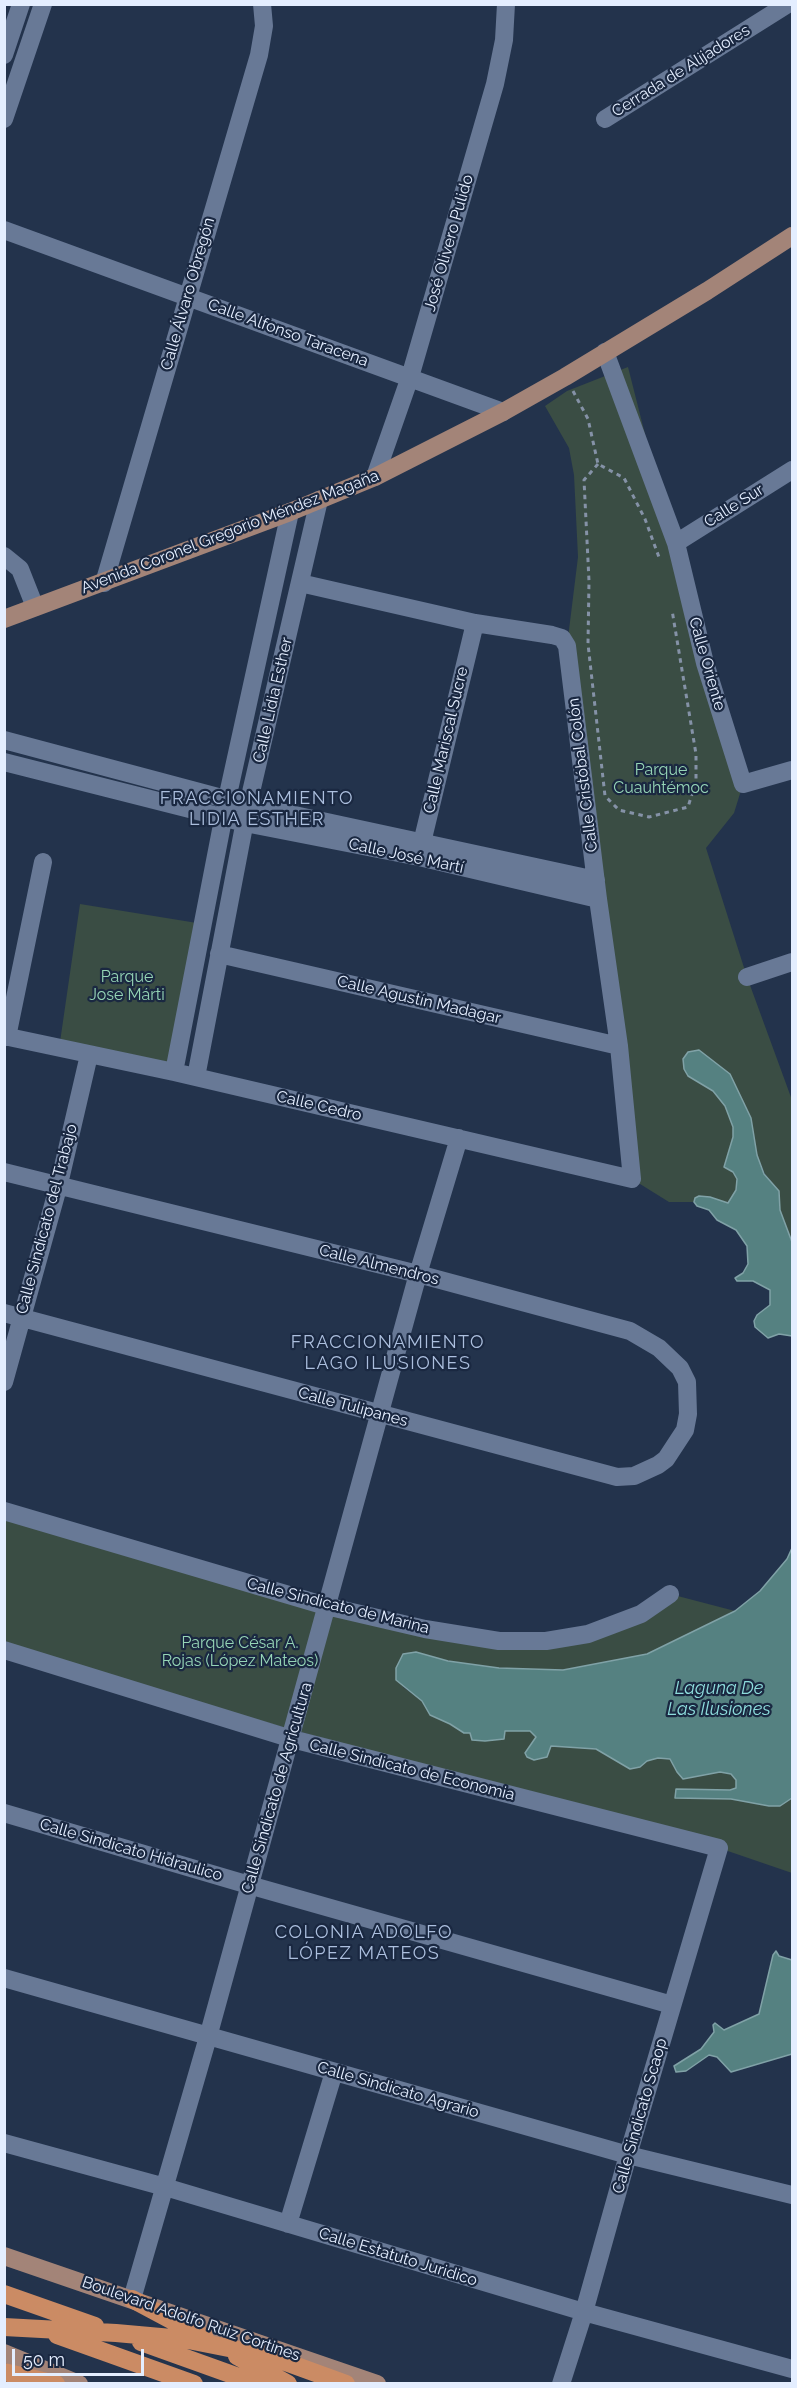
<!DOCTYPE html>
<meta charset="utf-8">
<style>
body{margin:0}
#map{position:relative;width:797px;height:2388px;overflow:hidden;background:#23334c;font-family:Raleway,sans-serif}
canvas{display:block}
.frame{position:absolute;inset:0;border:6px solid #e4eeff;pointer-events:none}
.scale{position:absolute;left:12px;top:2349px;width:132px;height:27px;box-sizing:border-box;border:3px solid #e4eeff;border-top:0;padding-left:8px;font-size:18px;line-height:21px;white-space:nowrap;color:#e4eeff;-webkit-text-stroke:4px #1a2841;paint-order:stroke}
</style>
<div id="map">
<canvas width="797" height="2388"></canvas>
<div class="frame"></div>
<div class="scale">50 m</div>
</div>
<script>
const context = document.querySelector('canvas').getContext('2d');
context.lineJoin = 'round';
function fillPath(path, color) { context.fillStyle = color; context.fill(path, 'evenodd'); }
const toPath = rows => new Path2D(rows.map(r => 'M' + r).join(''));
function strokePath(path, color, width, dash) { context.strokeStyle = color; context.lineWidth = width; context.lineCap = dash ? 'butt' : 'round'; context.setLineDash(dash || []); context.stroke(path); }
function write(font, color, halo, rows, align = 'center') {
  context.font = font + ' Raleway,sans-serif'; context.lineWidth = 4.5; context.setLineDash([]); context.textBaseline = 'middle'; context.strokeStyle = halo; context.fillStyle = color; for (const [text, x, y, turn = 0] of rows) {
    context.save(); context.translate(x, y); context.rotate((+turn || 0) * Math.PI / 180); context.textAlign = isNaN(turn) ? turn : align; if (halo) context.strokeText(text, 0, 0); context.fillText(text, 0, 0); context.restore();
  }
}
fillPath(toPath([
 [628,367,682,580,743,784,734,813,706,848,747,977,792,1100,792,1242,780,1210,779,1191,765,1174,757,1155,751,1118,741,1097,689,1076,713,1091,725,1106,733,1127,733,1137,724,1167,733,1172,737,1178,736,1190,732,1198,728,1203,715,1199,695,1199,694,1202,669,1202,632,1179,567,646,578,557,574,475,569,448,545,406,567,391],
 [80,904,197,923,172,1065,60,1042],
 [4,1511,326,1606,546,1641,670,1594,735,1611,648,1654,563,1670,499,1668,448,1661,416,1652,403,1687,422,1701,430,1715,530,1731,631,1759,648,1756,670,1759,697,1769,731,1774,792,1794,792,1873,719,1848,5,1650]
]), '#3a4d44');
const water = toPath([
 [699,1050,730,1074,751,1118,757,1155,764,1174,779,1191,780,1210,792,1242,792,1336,779,1334,768,1338,755,1327,754,1321,757,1315,770,1305,770,1290,753,1281,737,1281,735,1278,743,1273,748,1264,747,1246,736,1230,717,1220,709,1210,697,1206,694,1202,695,1198,699,1196,710,1197,728,1203,736,1190,737,1179,733,1172,724,1167,733,1137,733,1127,725,1106,713,1091,688,1076,684,1069,683,1059,688,1052,699,1050],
 [792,1548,792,1798,780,1806,769,1806,731,1799,675,1798,676,1789,730,1790,736,1788,736,1780,731,1774,720,1772,683,1779,677,1772,670,1759,658,1758,647,1761,640,1767,630,1769,596,1749,551,1746,547,1757,534,1760,527,1757,525,1753,536,1737,530,1731,505,1731,504,1739,485,1741,472,1740,470,1733,464,1733,450,1724,430,1715,422,1701,396,1680,396,1668,403,1654,416,1652,448,1661,499,1668,563,1670,647,1654,735,1611,760,1591,787,1559,792,1548],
 [776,1951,779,1956,792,1960,792,2054,731,2072,717,2057,709,2055,686,2071,676,2072,674,2066,701,2049,714,2032,713,2025,715,2023,724,2030,759,2014,773,1955,776,1951]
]);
fillPath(water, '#558181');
strokePath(water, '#80a2a7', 1.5);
strokePath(toPath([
 [573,391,588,419,598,464,624,478,645,519,660,560],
 [598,464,584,480,589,581,588,644,605,796,619,810,649,817,688,807,696,781,696,754,672,610]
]), '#8592a7', 3, [4.5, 4.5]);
strokePath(toPath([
 [4,55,21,4],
 [4,119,43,4],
 [605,119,788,4],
 [4,230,503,412],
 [605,352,676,543,705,663,743,784,792,770],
 [375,477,410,377,495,84,504,40,506,4],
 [676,543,792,470],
 [4,556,20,569,35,607],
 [104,583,259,55,264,26,262,4],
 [4,740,248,805,596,880],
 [4,762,245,823,419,857,598,899],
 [420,851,475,623],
 [219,954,619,1046],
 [747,977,792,962],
 [4,1036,174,1072,632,1179,619,1046,598,899,567,646,562,638,552,635,475,623,300,583],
 [7,1037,43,862],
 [174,1072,227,799,290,512],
 [196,1077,248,805,319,500],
 [4,1172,418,1274,630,1331,659,1348,680,1368,687,1382,688,1414,685,1430,666,1459,658,1465,634,1476,617,1477,4,1313],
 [4,1382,59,1184,89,1055],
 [4,1511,326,1606,425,1629,499,1641,546,1641,588,1634,641,1614,670,1594],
 [4,1650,292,1739,719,1848,628,2155,584,2312,561,2384],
 [4,1813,249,1885,672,2005],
 [4,1978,628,2155,792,2195],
 [4,2143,165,2187,584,2312,792,2369],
 [288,2224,334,2072],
 [132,2299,208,2037,418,1274,459,1138]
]), '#687996', 18);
strokePath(toPath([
 [4,619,290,512,375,477,503,412,565,377,707,291,792,236],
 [4,2256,377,2384],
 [4,2353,79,2384]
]), '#a38478', 18);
strokePath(toPath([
 [4,2294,95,2326],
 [132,2299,205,2338],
 [4,2327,116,2333,183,2339,269,2356,346,2384],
 [57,2335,194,2384],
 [141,2342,258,2384],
 [237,2356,288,2384],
 [4,2372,56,2384]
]), '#cb8b64', 18);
write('16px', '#e4eeff', '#1a2841', [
 ["Cerrada de Alijadores",681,71,-32],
 ["José Olivero Pulido",449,243,-74],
 ["Calle Álvaro Obregón",188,294,-74],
 ["Calle Alfonso Taracena",288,333,20],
 ["Calle Sur",734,506,-32],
 ["Avenida Coronel Gregorio Méndez Magaña",230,532,-21],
 ["Calle Oriente",707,664,74],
 ["Calle Lidia Esther",273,700,-77],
 ["Calle Mariscal Sucre",446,740,-77],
 ["Calle Cristóbal Colón",583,775,-97],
 ["Calle José Martí",406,856,12],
 ["Calle Agustín Madagar",419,1000,13],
 ["Calle Cedro",319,1106,13],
 ["Calle Sindicato del Trabajo",47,1219,-75],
 ["Calle Almendros",379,1265,14],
 ["Calle Tulipanes",353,1407,15],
 ["Calle Sindicato de Marina",338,1606,14],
 ["Calle Sindicato de Economia",412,1770,14],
 ["Calle Sindicato de Agricultura",277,1788,-74],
 ["Calle Sindicato Hidraulico",131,1850,16],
 ["Calle Sindicato Agrario",398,2090,16],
 ["Calle Sindicato Scaop",640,2116,-74],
 ["Calle Estatuto Juridico",398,2257,17],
 ["Boulevard Adolfo Ruiz Cortines",191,2319,19]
]);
write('16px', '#96d5b6', '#1a2841', [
 ["Parque",661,770],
 ["Cuauhtémoc",661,788],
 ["Parque",127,977],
 ["Jose Márti",127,995],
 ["Parque César A.",240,1643],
 ["Rojas (López Mateos)",240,1661]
]);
context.letterSpacing = '1.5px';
write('18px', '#acbfde', '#1a2841', [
 ["FRACCIONAMIENTO",257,799],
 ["LIDIA ESTHER",257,820],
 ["FRACCIONAMIENTO",388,1343],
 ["LAGO ILUSIONES",388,1364],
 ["COLONIA ADOLFO",364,1933],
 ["LÓPEZ MATEOS",364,1954]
]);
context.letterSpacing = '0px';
write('italic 18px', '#8edddd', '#1a2841', [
 ["Laguna De",719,1689],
 ["Las Ilusiones",719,1710]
]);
</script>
